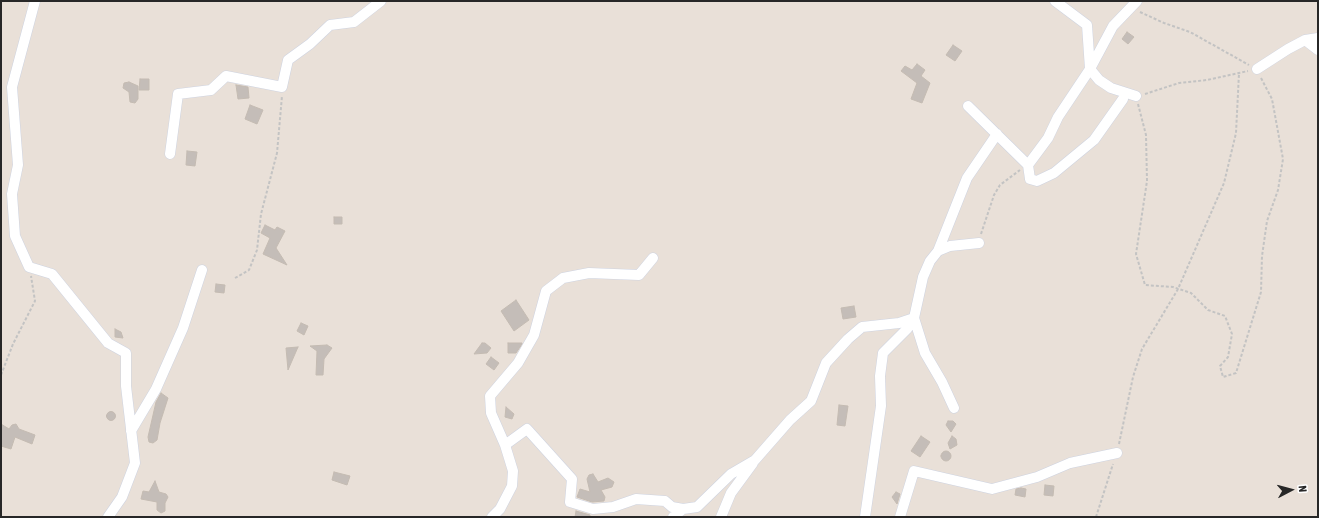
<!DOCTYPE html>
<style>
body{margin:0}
#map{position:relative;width:1319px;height:518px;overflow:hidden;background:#e9e0d8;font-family:"Asap Condensed",sans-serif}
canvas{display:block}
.frame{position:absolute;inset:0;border:2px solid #272727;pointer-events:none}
.north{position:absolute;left:1271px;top:470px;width:40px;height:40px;-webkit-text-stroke:3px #fff;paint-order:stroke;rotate:84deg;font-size:11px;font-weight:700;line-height:16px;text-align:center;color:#272727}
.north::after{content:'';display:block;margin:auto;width:14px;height:18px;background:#272727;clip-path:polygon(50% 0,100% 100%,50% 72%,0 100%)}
</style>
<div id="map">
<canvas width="1319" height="518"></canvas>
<div class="frame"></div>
<div class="north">N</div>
</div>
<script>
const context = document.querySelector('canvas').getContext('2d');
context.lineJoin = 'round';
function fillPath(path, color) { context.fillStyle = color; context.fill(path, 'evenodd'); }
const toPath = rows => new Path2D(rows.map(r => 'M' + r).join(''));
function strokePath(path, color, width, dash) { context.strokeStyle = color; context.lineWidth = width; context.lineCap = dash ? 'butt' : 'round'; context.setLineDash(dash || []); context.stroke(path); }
const building = toPath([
 [1127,32,1134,37,1128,44,1122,39,1127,32],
 [953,45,962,51,955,61,946,55,953,45],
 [917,64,925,70,921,76,930,83,922,103,911,99,917,83,901,71,905,66,912,70,917,64],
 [140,79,149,79,149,90,139,90,140,79],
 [129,82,138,86,138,99,135,103,130,102,129,92,123,88,124,83,129,82],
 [236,85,248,87,249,98,238,99,236,85],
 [250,105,263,110,257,124,245,119,250,105],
 [187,151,197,152,195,166,186,165,187,151],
 [334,217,342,217,342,224,334,224,334,217],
 [265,225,275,230,277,227,285,231,276,248,287,265,263,254,270,238,261,233,265,225],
 [216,284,225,285,224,293,215,292,216,284],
 [516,300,529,320,514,331,501,311,516,300],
 [854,306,856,317,843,319,841,308,854,306],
 [301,323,308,326,304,335,297,331,301,323],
 [115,329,121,332,123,338,115,337,115,329],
 [482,343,485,343,491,348,487,353,474,354,482,343],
 [508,343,522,343,522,344,516,353,508,353,508,343],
 [327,345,332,348,324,359,323,375,316,375,317,351,310,346,327,345],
 [298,347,288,370,286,348,298,347],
 [491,357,499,363,494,370,486,364,491,357],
 [161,393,168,398,160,423,157,440,153,443,149,442,148,437,156,402,161,393],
 [839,405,848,406,845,426,837,425,839,405],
 [506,407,514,414,512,419,505,417,506,407],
 '106.5 416a4.5 4.5 0 1 1 9 0a4.5 4.5 0 1 1-9 0Z',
 [948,421,953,421,956,424,951,432,946,425,948,421],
 [1,424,9,429,12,425,16,424,19,429,35,435,32,444,15,437,11,449,1,446,1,424],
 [921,436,930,442,920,457,911,451,921,436],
 [952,436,956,439,957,445,950,449,948,443,952,436],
 '941 456a5 5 0 1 1 10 0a5 5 0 1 1-10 0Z',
 [334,472,350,476,347,485,332,480,334,472],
 [593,474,598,482,608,478,614,482,612,487,601,490,605,497,604,501,592,502,577,497,580,489,590,492,587,479,589,475,593,474],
 [155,481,159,492,166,494,168,497,165,503,165,511,161,513,157,510,157,502,141,499,143,491,149,492,155,481],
 [1045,485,1054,486,1053,496,1044,495,1045,485],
 [1021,488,1026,489,1025,497,1015,495,1016,489,1021,488],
 [896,492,900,494,897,504,892,497,896,492],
 [576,511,590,515,590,517,575,517,576,511]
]);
fillPath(building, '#c4bdb8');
strokePath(building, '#c4bbb2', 1);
const minor = toPath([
 [35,1,12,87,18,165,12,194,15,236,29,267,52,274,108,343,126,353,126,386,135,463,122,497,108,517],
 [1055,1,1087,25,1090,69,1099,80,1111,88,1136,96],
 [1305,40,1318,50],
 [1257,69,1288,49,1305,40,1318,38],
 [968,106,1028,165,1030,179,1037,181,1054,173,1094,140,1123,99],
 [170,154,178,94,211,90,226,76,282,87,288,60,310,44,330,25,354,22,381,1],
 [1028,165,1048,138,1058,117,1090,69,1113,26,1137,1],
 [938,251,967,178,997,134],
 [131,431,156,389,183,328,202,270],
 [505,445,527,429,572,479,570,502,593,509,613,507,636,499,665,501,672,507,683,509],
 [492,517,500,509,512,486,513,471,505,445,491,413,490,396,518,363,534,335,546,291,563,278,589,273,639,275,653,258],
 [673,517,683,509,697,507,731,474,755,460,790,420,811,401,826,363,848,339,862,327,899,323,914,318,925,353,942,382,954,408],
 [721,517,731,493,753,463],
 [865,517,881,406,880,376,883,353,907,329,914,318,923,277,930,261,938,251,950,246,979,243],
 [900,517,914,471,992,489,1037,477,1070,463,1117,453]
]);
strokePath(minor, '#ced3e0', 11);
strokePath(toPath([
 [1140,12,1164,23,1190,32,1249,65],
 [1145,94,1179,83,1207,80,1248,71],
 [1138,104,1146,135,1147,181,1136,254,1145,285,1173,287,1191,293,1208,310,1225,316,1232,334,1228,357,1220,366,1223,377,1236,373,1261,292,1262,256,1267,221,1278,190,1283,159,1272,99,1261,78],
 [981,234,994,195,1000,185,1020,170],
 [235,278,249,270,257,250,261,214,277,153,282,96],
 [1,375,13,344,35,301,31,276],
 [1119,444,1133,377,1142,349,1178,289,1224,183,1236,133,1239,73],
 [1096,517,1113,464]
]), '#c3c3c3', 2, [3, 2]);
strokePath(minor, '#fff', 10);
</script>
